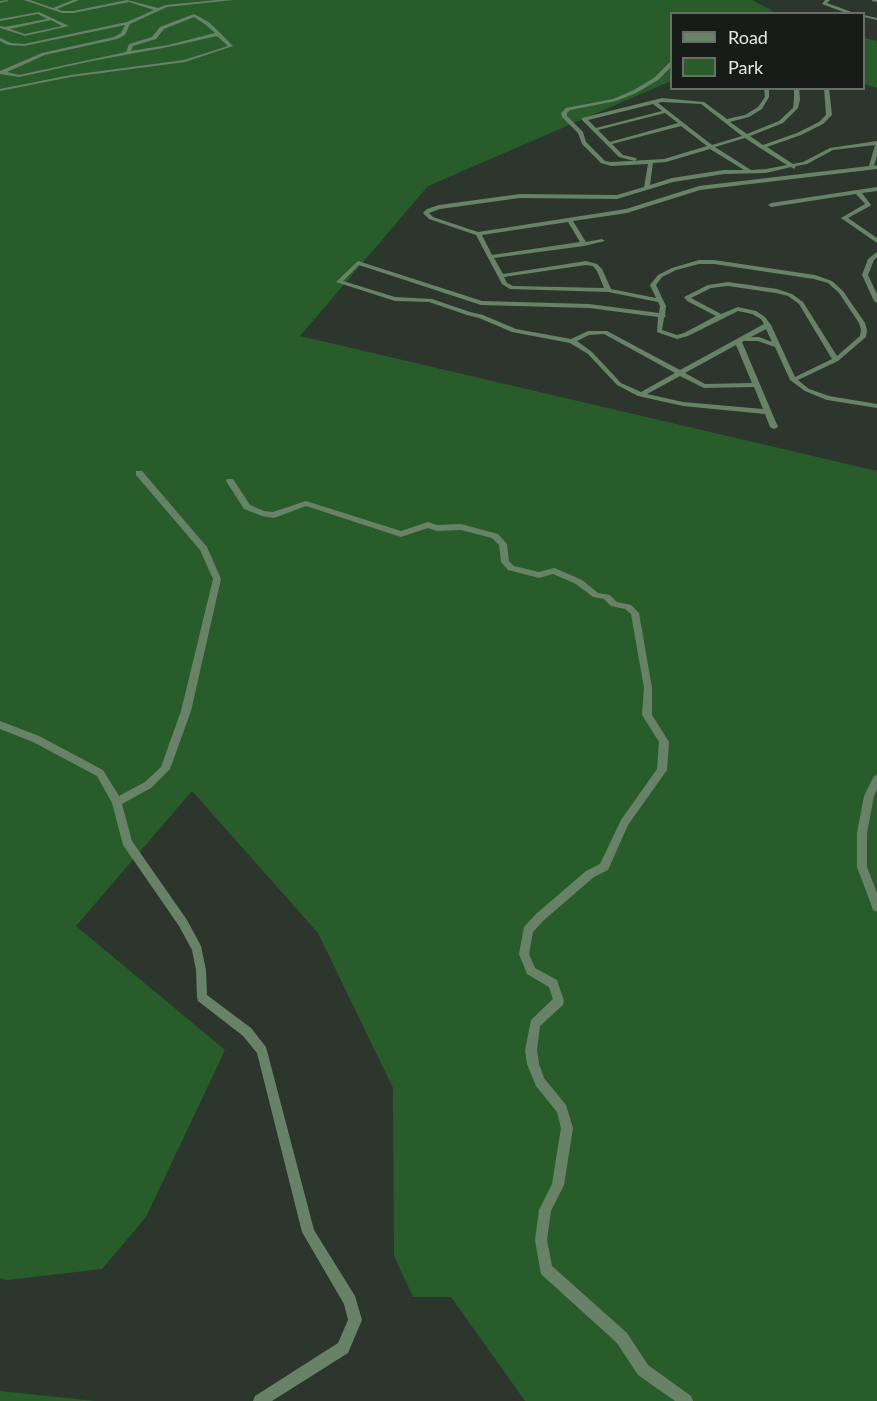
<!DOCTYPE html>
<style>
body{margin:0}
#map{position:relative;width:877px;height:1401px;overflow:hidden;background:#2c362c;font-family:Lato,sans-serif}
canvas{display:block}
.legend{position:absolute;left:670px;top:12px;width:195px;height:78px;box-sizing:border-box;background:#181c18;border:2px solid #696e69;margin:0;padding:8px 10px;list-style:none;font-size:18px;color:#e2e8e2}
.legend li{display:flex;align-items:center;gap:12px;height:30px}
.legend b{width:30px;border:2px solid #696e69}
</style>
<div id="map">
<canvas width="877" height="1401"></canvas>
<ul class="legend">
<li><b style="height:8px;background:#688268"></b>Road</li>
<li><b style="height:16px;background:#285d2b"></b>Park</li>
</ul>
</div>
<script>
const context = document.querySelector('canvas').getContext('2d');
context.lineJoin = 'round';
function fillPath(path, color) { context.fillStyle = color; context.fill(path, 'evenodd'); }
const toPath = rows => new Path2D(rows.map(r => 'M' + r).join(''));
fillPath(toPath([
 [0,0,752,0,776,13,672,14,671,81,428,186,300,336,877,471,877,1401,525,1401,451,1297,413,1297,394,1256,393,1088,318,933,192,791,76,926,225,1050,146,1217,102,1269,7,1280,0,1278],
 [864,38,877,41,877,88,864,84],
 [0,1391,95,1401,0,1401]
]), '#285d2b');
fillPath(toPath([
 [8,0,8,1,0,3,0,1,8,0],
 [24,0,30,0,53,8,73,0,79,0,57,9,62,11,73,11,127,0,158,8,166,5,217,0,233,0,167,7,130,24,125,35,117,39,45,55,7,72,19,75,126,52,129,44,152,37,160,27,194,14,210,23,233,46,185,62,71,77,0,91,0,89,71,75,184,60,228,46,217,36,168,47,92,61,19,77,0,74,0,71,42,53,114,37,121,33,125,25,24,46,8,45,0,41,0,38,11,43,24,44,127,22,154,10,129,2,73,13,62,13,24,0],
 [194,17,206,25,215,33,168,45,131,51,133,46,156,39,164,29,194,17],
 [825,0,830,0,827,3,857,14,849,14,822,4,825,0],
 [872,0,877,0,877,2,872,1,872,0],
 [39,12,69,26,25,36,0,28,0,26,5,27,47,19,38,14,0,21,0,19,39,12],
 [51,20,62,26,25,34,10,29,51,20],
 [864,15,877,18,877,20,864,17,864,15],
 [670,62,672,62,672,66,658,80,636,93,616,101,570,110,567,113,567,116,583,132,586,142,605,161,611,162,664,159,707,146,681,126,612,144,623,155,636,158,637,159,634,161,619,157,582,120,582,118,662,98,704,102,727,119,745,115,758,107,765,97,764,88,769,88,769,97,762,109,749,117,730,122,747,134,779,121,793,108,794,99,794,88,799,88,800,99,798,108,783,123,750,136,763,145,797,133,819,122,826,115,824,88,829,88,832,115,823,124,801,135,767,147,793,164,803,162,830,148,877,141,877,156,874,166,877,165,877,169,700,190,627,213,573,221,586,242,602,239,605,241,584,246,494,258,503,274,586,261,597,264,602,269,611,289,656,298,650,285,658,275,672,268,699,260,714,260,815,275,832,281,843,291,865,323,867,330,866,337,838,361,798,380,809,389,829,396,877,404,877,408,827,400,805,391,790,380,775,347,758,341,744,341,742,342,778,427,774,429,770,427,765,414,683,406,638,396,617,385,588,354,570,343,512,332,479,318,467,315,429,302,395,301,336,282,358,261,482,301,589,304,659,313,660,306,658,302,608,292,510,289,502,284,476,235,429,219,423,213,427,209,439,205,520,194,617,195,644,187,648,164,611,166,601,163,582,144,578,133,562,117,561,113,566,108,613,99,632,91,654,78,670,62],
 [662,102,701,104,742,136,712,145,658,103,662,102],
 [653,104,662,111,596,128,588,120,653,104],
 [665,113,678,123,610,142,598,130,665,113],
 [745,138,760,148,787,165,766,169,751,170,715,147,745,138],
 [875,145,869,166,699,186,626,209,478,232,433,217,429,213,440,209,520,198,617,199,673,182,724,174,766,173,791,167,794,169,796,166,807,164,833,150,875,145],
 [710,149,744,170,724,170,672,178,650,185,653,163,666,162,710,149],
 [568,222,580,242,492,255,482,235,568,222],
 [699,264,714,264,814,279,828,283,839,293,859,323,861,330,860,336,837,356,803,302,792,294,777,289,728,282,708,285,684,297,687,301,716,316,684,333,677,335,662,330,664,318,666,316,665,315,666,306,656,285,662,277,676,270,699,264],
 [359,265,481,305,589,308,658,317,657,332,677,339,688,336,738,311,752,314,761,319,764,324,680,370,607,331,588,331,571,339,516,329,483,315,470,312,432,299,395,297,343,281,359,265],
 [586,265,593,266,597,271,604,288,513,286,507,283,504,277,586,265],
 [728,286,776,293,788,296,799,304,832,359,795,377,771,325,765,317,756,311,738,307,721,314,691,298,711,288,728,286],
 [766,329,772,342,759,337,751,337,766,329],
 [604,334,675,373,641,392,621,383,592,352,577,341,589,335,604,334],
 [736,345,752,383,705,384,685,373,736,345],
 [680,376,704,388,754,387,763,409,683,402,647,394,680,376],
 [877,187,877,191,862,193,871,205,870,206,848,218,877,238,877,243,841,218,865,204,856,194,771,207,768,205,771,203,877,187],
 [877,252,877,257,874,260,868,275,877,294,877,303,874,301,862,275,868,259,877,252],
 [136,471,142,471,207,547,221,579,191,711,170,769,151,788,122,804,132,841,187,920,201,946,206,970,207,995,251,1028,266,1047,314,1230,355,1296,362,1320,348,1353,272,1401,253,1401,255,1396,338,1343,348,1320,344,1304,302,1232,257,1053,243,1036,198,1001,197,997,196,970,192,950,179,926,123,845,112,803,97,776,33,742,0,729,0,721,39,736,103,770,119,796,145,782,161,767,181,711,213,579,200,550,136,475,136,471],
 [227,479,233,479,250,505,264,511,273,512,306,501,401,531,428,522,437,525,461,524,498,534,507,544,509,561,514,566,539,572,554,568,557,569,582,580,598,593,610,595,617,602,631,605,639,613,652,688,652,715,669,742,667,770,628,825,608,870,594,877,544,920,533,932,529,954,535,968,557,980,564,1001,563,1005,540,1026,537,1050,539,1064,544,1078,566,1105,573,1128,564,1185,551,1211,547,1240,552,1266,627,1333,648,1365,691,1396,693,1401,675,1401,638,1375,617,1343,541,1274,535,1240,539,1210,552,1184,561,1128,557,1112,536,1086,527,1064,525,1050,531,1020,553,999,549,987,527,974,519,954,524,927,536,914,586,871,600,864,621,820,657,769,659,742,642,715,644,688,631,614,625,609,611,606,604,599,593,597,576,584,553,574,539,578,508,570,501,562,499,545,492,538,461,530,437,531,428,528,401,537,306,506,274,518,262,516,244,509,226,481,227,479],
 [877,775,877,789,874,796,867,833,867,867,877,893,877,912,873,910,872,907,857,867,857,833,864,796,874,776,877,775]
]), '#688268');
</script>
